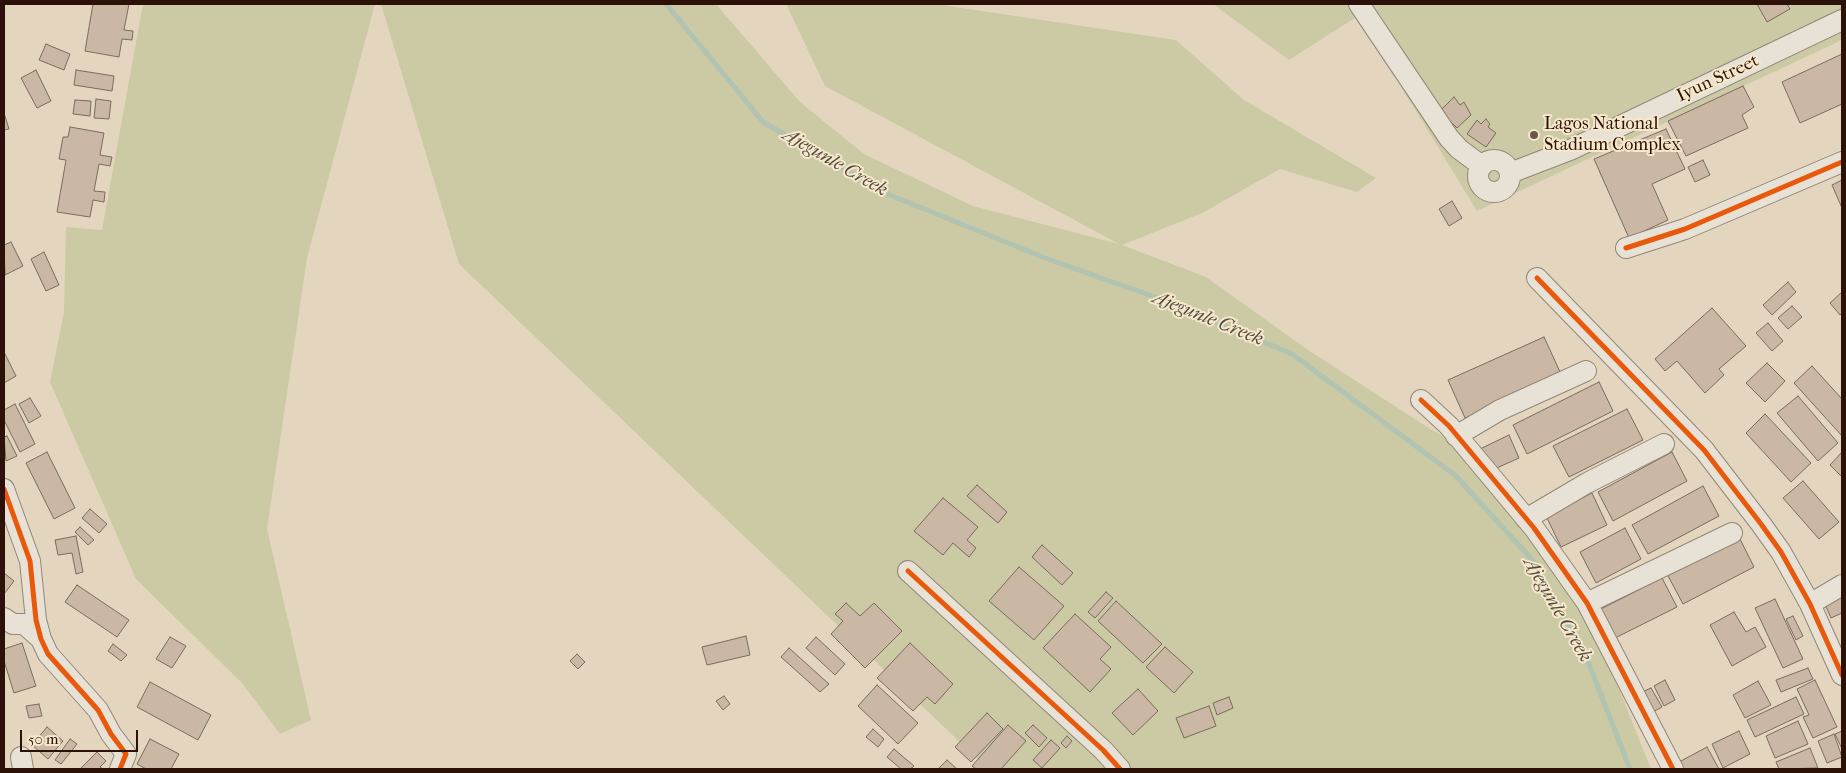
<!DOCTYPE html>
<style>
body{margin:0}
#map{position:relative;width:1846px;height:773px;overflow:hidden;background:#e4d6be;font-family:"IM FELL French Canon",serif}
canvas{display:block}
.frame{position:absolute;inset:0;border:5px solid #2b1107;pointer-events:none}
.scale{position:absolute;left:20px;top:730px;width:118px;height:22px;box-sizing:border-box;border:2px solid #2b1107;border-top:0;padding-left:6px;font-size:15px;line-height:18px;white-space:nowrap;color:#2b1107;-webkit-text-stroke:4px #f7e7cb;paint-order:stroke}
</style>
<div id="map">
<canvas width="1846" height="773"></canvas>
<div class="frame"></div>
<div class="scale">50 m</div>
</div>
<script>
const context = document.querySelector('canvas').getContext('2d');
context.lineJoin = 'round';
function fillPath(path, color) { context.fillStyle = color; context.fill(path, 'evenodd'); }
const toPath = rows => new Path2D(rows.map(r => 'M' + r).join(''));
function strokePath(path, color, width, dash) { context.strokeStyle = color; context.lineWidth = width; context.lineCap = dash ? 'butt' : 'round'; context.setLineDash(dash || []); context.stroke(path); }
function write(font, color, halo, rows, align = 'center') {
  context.font = font + ' "IM FELL French Canon",serif'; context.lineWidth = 4; context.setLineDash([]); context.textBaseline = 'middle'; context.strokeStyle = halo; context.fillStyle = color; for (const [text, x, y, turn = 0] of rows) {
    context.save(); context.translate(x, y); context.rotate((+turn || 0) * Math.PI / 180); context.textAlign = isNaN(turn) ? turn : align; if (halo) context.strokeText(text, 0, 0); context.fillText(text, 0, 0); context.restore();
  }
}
fillPath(toPath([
 [143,4,375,4,307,258,267,529,311,720,280,734,242,683,136,579,50,382,64,312,66,227,102,230],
 [381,4,716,4,800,102,864,154,973,206,1119,244,825,86,786,4,935,4,1176,40,1244,100,1376,178,1357,192,1280,169,1202,213,1122,245,1206,277,1308,350,1432,430,1453,441,1575,593,1605,654,1651,769,988,769,459,264],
 [1213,4,1842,4,1842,40,1477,211,1358,16,1289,60]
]), '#cbcaa4');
strokePath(toPath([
 [666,4,763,122,885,193,1045,258,1172,303,1292,354,1456,476,1535,563,1589,664,1630,769]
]), '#b1c3b1', 5);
const building = toPath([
 [93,4,129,4,124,30,133,31,132,40,122,39,119,57,85,51,93,4],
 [1757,4,1787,4,1790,9,1767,22,1757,4],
 [46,44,70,54,64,70,39,60,46,44],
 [1842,54,1842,104,1800,123,1782,82,1842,54],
 [36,70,51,101,37,108,21,78,36,70],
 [76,70,114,76,112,91,74,85,76,70],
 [1743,86,1754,107,1742,115,1748,128,1686,156,1668,121,1743,86],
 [1454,97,1460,105,1464,102,1471,115,1457,128,1440,111,1454,97],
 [96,99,111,101,109,119,94,118,96,99],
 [75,100,91,101,90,116,73,114,75,100],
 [4,113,9,129,4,130,4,113],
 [1486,119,1490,124,1488,127,1496,133,1486,147,1467,134,1477,120,1481,124,1486,119],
 [70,127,104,133,100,155,112,157,110,166,99,164,94,191,105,192,104,202,93,200,90,217,57,212,66,160,59,159,63,137,68,137,70,127],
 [1666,129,1685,169,1652,184,1668,220,1629,238,1594,159,1666,129],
 [1703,160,1710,175,1695,182,1688,167,1703,160],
 [1842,180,1842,208,1832,185,1842,180],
 [1452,201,1462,218,1449,226,1439,209,1452,201],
 [11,242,23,266,5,275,4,245,11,242],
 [44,252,59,285,46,291,31,259,44,252],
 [1788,282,1796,292,1772,315,1763,305,1788,282],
 [1842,292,1842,313,1840,315,1830,303,1842,292],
 [1792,306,1802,317,1788,329,1778,318,1792,306],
 [1712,308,1746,346,1719,369,1724,375,1705,393,1677,361,1665,371,1655,359,1712,308],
 [1768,323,1783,341,1772,351,1756,333,1768,323],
 [1544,337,1561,374,1465,418,1448,380,1544,337],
 [4,352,16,376,4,383,4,352],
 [1767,363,1785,381,1765,402,1746,383,1767,363],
 [1812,366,1842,399,1842,436,1794,383,1812,366],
 [1599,382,1613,411,1527,454,1513,425,1599,382],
 [1798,396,1838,443,1818,461,1777,413,1798,396],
 [30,398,41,416,29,423,19,404,30,398],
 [15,404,35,444,20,452,4,420,4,410,15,404],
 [1627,409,1643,440,1569,477,1553,446,1627,409],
 [1765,414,1811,463,1791,482,1746,433,1765,414],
 [1509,435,1519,458,1490,471,1480,449,1509,435],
 [7,436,17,456,6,461,4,437,7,436],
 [47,452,75,508,54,519,26,463,47,452],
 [1672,452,1687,481,1613,521,1598,492,1672,452],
 [1842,452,1842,477,1830,465,1842,452],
 [1803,481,1839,522,1819,539,1783,498,1803,481],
 [977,485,1007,512,998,523,967,496,977,485],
 [1703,486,1719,516,1648,554,1632,525,1703,486],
 [1592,493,1607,525,1561,547,1546,516,1592,493],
 [943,498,978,527,967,540,976,548,969,557,953,543,943,555,914,531,943,498],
 [90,509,107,524,99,533,82,518,90,509],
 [80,527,94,540,88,545,75,532,80,527],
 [1625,528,1641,559,1596,583,1580,552,1625,528],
 [76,536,83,572,76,574,72,553,58,555,55,540,76,536],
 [1739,537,1754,567,1683,604,1667,574,1739,537],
 [1042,545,1073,573,1062,585,1032,557,1042,545],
 [1019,567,1064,606,1034,640,989,601,1019,567],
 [4,573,14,581,4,594,4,573],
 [1662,578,1677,607,1611,640,1597,611,1662,578],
 [77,585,129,620,117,637,65,602,77,585],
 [1106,592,1113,598,1095,618,1088,612,1106,592],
 [1842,593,1842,613,1831,618,1824,602,1842,593],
 [1775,599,1803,659,1783,668,1755,608,1775,599],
 [1116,601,1162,644,1143,663,1098,621,1116,601],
 [846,603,860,616,874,603,902,631,865,668,831,634,843,621,835,614,846,603],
 [1734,612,1746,632,1755,627,1766,647,1732,666,1710,625,1734,612],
 [1075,614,1111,647,1100,659,1111,669,1090,692,1043,648,1075,614],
 [1793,616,1803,636,1796,640,1786,619,1793,616],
 [746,636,750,655,707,665,702,647,746,636],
 [170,637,186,646,172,668,156,659,170,637],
 [816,637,845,664,835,675,806,648,816,637],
 [22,643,36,686,14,693,4,661,4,649,22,643],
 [910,643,953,684,935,704,927,697,913,711,877,678,910,643],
 [113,644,127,655,121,661,108,651,113,644],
 [1165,647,1193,672,1174,693,1146,667,1165,647],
 [789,648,829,684,820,692,781,657,789,648],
 [577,654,585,662,578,669,570,661,577,654],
 [1808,668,1813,679,1781,692,1776,680,1808,668],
 [1665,680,1675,700,1664,706,1654,686,1665,680],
 [1815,680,1837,727,1813,738,1803,717,1809,715,1797,689,1815,680],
 [1758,681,1771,705,1745,718,1733,695,1758,681],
 [150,682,211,715,198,740,137,707,150,682],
 [877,685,918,723,898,744,858,706,877,685],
 [1651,688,1662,707,1653,712,1642,692,1651,688],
 [1138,689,1158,711,1133,735,1112,713,1138,689],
 [724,696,730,704,723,710,716,701,724,696],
 [1229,697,1233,708,1217,715,1213,703,1229,697],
 [1796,697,1804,714,1755,737,1747,720,1796,697],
 [39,704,42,716,29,718,26,706,39,704],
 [1209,706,1216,726,1184,738,1176,718,1209,706],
 [987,713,1003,729,971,762,955,747,987,713],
 [1798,721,1808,744,1775,758,1766,736,1798,721],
 [1008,725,1026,741,1001,769,976,769,972,766,1008,725],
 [1033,725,1047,738,1039,747,1025,733,1033,725],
 [47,727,63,741,48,759,32,745,47,727],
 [873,729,884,739,878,747,866,737,873,729],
 [1739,731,1750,754,1723,768,1712,744,1739,731],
 [1842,731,1842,749,1835,734,1842,731],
 [1834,734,1842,757,1827,763,1818,741,1834,734],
 [1067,736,1072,741,1066,748,1061,743,1067,736],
 [70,739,77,744,61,764,55,760,70,739],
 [150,739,179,754,171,769,146,769,137,764,150,739],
 [1051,740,1060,748,1042,768,1033,760,1051,740],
 [1707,747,1719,769,1682,769,1679,762,1707,747],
 [1810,748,1818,768,1779,769,1776,762,1810,748],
 [894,749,914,766,910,769,901,769,887,757,894,749],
 [97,752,106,761,100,767,103,769,80,769,97,752],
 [947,760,957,769,938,769,947,760]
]);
fillPath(building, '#cab7a4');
strokePath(building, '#786c60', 1);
const minor = toPath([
 [1359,4,1449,138,1459,149,1482,166],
 '1478 176a16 16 0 1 1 32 0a16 16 0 1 1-32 0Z',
 [1510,173,1570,150,1842,20],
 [1626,248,1685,229,1842,162],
 [1537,278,1704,450,1761,524,1781,552,1810,604,1842,675],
 [1421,400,1449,426,1534,528,1587,603,1673,769],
 [1456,436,1500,410,1586,371],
 [4,489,30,561,36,620,41,639,48,654,98,710,111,734,126,754,120,769],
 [1526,519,1587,483,1664,444],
 [908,571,1103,750,1120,769],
 [1587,603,1732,533],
 [1810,604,1842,585],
 [4,618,13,624,24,624,41,639],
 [21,757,23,769]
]);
strokePath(minor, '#928778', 22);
strokePath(minor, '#e8e1d5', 20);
strokePath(toPath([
 [1626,248,1685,229,1842,162],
 [1537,278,1704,450,1761,524,1781,552,1810,604,1842,675],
 [1421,400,1449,426,1534,528,1587,603,1673,769],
 [4,489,30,561,36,620,41,639,48,654,98,710,111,734,126,754,120,769],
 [908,571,1103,750,1120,769]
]), '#e8590c', 5);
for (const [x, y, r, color] of [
 [1534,135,5,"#6c5647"]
]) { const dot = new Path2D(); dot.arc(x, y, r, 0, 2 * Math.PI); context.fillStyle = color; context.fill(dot); strokePath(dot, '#f7e7cb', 2); }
write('18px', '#2b1107', '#f7e7cb', [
 ["Iyun Street",1718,79,-25]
]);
write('18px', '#2b1107', '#f7e7cb', [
 ["Lagos National",1544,125],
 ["Stadium Complex",1544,146]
], 'left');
write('italic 19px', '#524c40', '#f7e7cb', [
 ["Ajegunle Creek",835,163,30],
 ["Ajegunle Creek",1208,319,22],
 ["Ajegunle Creek",1557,610,60]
]);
</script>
